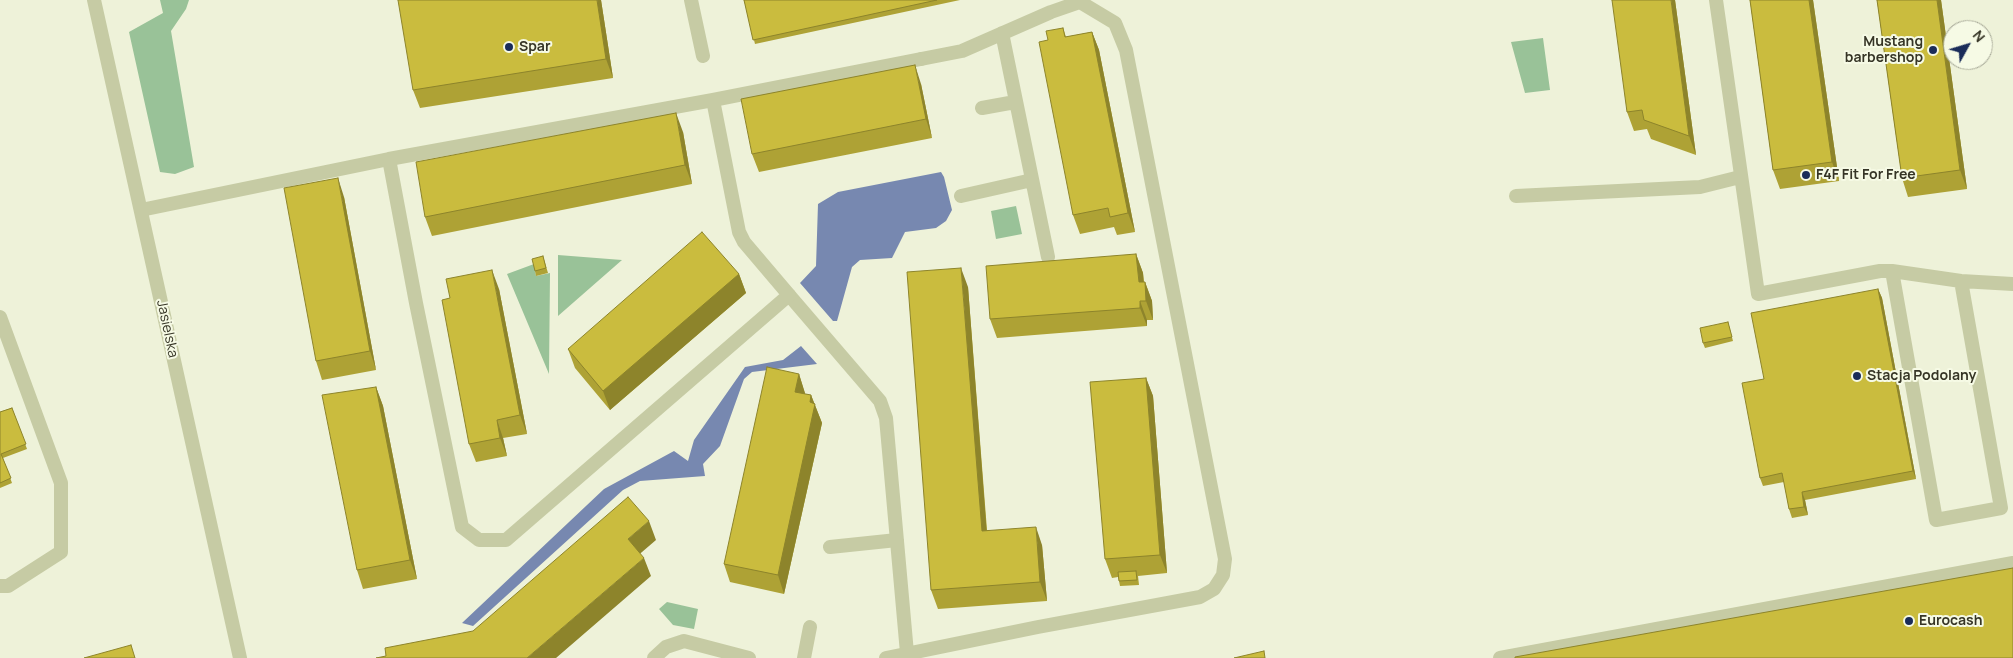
<!DOCTYPE html>
<style>
body{margin:0}
#map{position:relative;width:2013px;height:658px;overflow:hidden;background:#eef2d9;font-family:Manrope,sans-serif}
canvas{display:block}
.north{position:absolute;left:1943px;top:20px;width:50px;height:50px;box-sizing:border-box;background:#f6fae5;border:1px solid #a9ab99;border-radius:50%;rotate:51deg;font-size:14px;font-weight:700;line-height:20px;text-align:center;color:#363526}
.north::after{content:'';display:block;margin:auto;width:18px;height:22px;background:#1a2c59;clip-path:polygon(50% 0,100% 100%,50% 72%,0 100%)}
</style>
<div id="map">
<canvas width="2013" height="658"></canvas>
<div class="north">N</div>
</div>
<script>
const context = document.querySelector('canvas').getContext('2d');
context.lineJoin = 'round';
function fillPath(path, color) { context.fillStyle = color; context.fill(path, 'evenodd'); }
const toPath = rows => new Path2D(rows.map(r => 'M' + r).join(''));
function strokePath(path, color, width, dash) { context.strokeStyle = color; context.lineWidth = width; context.lineCap = dash ? 'butt' : 'round'; context.setLineDash(dash || []); context.stroke(path); }
function write(font, color, halo, rows, align = 'center') {
  context.font = font + ' Manrope,sans-serif'; context.lineWidth = 4; context.setLineDash([]); context.textBaseline = 'middle'; context.strokeStyle = halo; context.fillStyle = color; for (const [text, x, y, turn = 0] of rows) {
    context.save(); context.translate(x, y); context.rotate((+turn || 0) * Math.PI / 180); context.textAlign = isNaN(turn) ? turn : align; if (halo) context.strokeText(text, 0, 0); context.fillText(text, 0, 0); context.restore();
  }
}
fillPath(toPath([
 [160,0,189,0,186,9,171,31,194,167,175,174,160,172,129,32,163,13],
 [1543,38,1550,90,1525,93,1511,42],
 [1016,206,1022,234,996,239,991,211],
 [558,255,622,260,558,316],
 [534,264,536,276,550,273,549,374,507,274],
 [667,602,698,609,694,629,673,625,659,609]
]), '#99c298');
fillPath(toPath([
 [941,172,944,177,952,210,946,221,936,228,905,232,892,258,860,260,852,267,837,321,833,321,800,283,816,266,818,204,838,192],
 [801,346,817,364,752,372,744,379,720,446,703,464,705,476,640,481,623,490,473,626,462,623,604,489,674,451,688,461,694,440,745,367,783,360]
]), '#7788b0');
strokePath(toPath([
 [691,0,703,56],
 [1716,0,1758,294,1880,271,1892,271,1961,281,2013,284],
 [1002,33,1048,257],
 [982,108,1015,102],
 [961,196,1032,180],
 [1516,196,1700,187,1740,177],
 [1892,271,1936,520,2001,508,1961,281],
 [789,295,880,401,886,418,907,653],
 [0,317,61,483,61,552,8,586,0,586],
 [830,547,897,540],
 [654,658,666,647,684,641,749,658],
 [804,658,810,627],
 [886,658,1038,627,1200,597,1214,589,1223,575,1225,559,1126,50,1115,23,1080,2,1051,12,962,51,921,59],
 [1500,658,2013,563]
]), '#c6cba4', 14);
strokePath(toPath([
 [94,0,240,658],
 [389,159,416,303,462,527,479,540,506,540,789,295,744,242,739,232,713,100],
 [141,210,389,159,713,100,921,59]
]), '#c6cba4', 14);
fillPath(toPath([
 [601,0,613,78,420,108,413,90],
 [744,0,960,0,755,44],
 [1675,0,1696,155,1651,139,1647,129,1634,131,1627,112],
 [1750,0,1813,0,1839,181,1780,189,1773,170],
 [1877,0,1941,0,1967,189,1908,197,1902,178],
 [1063,28,1066,37,1092,32,1099,50,1135,232,1117,235,1114,227,1080,234,1073,215,1048,40],
 [921,84,932,138,759,172,752,154],
 [683,132,692,184,432,236,425,217],
 [344,197,376,370,322,380,316,361],
 [1136,254,1143,273,1144,282,1145,282,1152,301,1153,320,1147,320,1147,326,997,338,990,319],
 [543,256,548,273,536,276,535,271],
 [739,274,746,293,610,410,575,368,568,349],
 [968,287,987,530,1042,545,1047,601,938,609,931,590],
 [499,289,527,434,503,438,507,456,476,462,469,444],
 [1878,289,1882,298,1916,479,1805,500,1808,515,1792,518,1789,509,1784,482,1763,486,1760,478,1764,379],
 [1728,322,1733,341,1705,348,1703,343],
 [799,374,805,394,811,395,822,423,784,594,730,582,724,564],
 [1146,378,1153,396,1167,573,1138,576,1139,585,1120,586,1119,581,1118,577,1112,578,1105,559],
 [376,387,383,406,417,579,363,589,357,570],
 [12,408,27,449,3,458,12,483,0,488,0,412]
]), '#aea235');
fillPath(toPath([
 [597,0,601,0,613,78,606,59],
 [1671,0,1675,0,1696,155,1689,136],
 [1809,0,1813,0,1839,181,1832,162],
 [1937,0,1941,0,1967,189,1960,170],
 [1092,32,1099,50,1135,232,1128,213],
 [915,65,921,84,932,138,926,119],
 [676,113,683,132,692,184,685,165],
 [338,178,344,197,376,370,370,351],
 [1136,254,1143,273,1145,301,1139,282],
 [961,268,968,287,988,549,982,531],
 [492,270,499,289,527,434,520,415],
 [739,274,746,293,610,410,603,391],
 [1145,282,1152,301,1153,320,1146,301],
 [1878,289,1882,298,1916,479,1913,471],
 [1140,301,1147,320,1147,326,1140,308],
 [799,374,805,393,801,410,795,392],
 [1146,378,1153,396,1167,573,1160,555],
 [376,387,383,406,417,579,410,560],
 [811,395,822,423,784,594,778,575],
 [497,420,503,438,507,456,500,438],
 [1802,492,1805,500,1808,515,1804,507],
 [649,521,656,540,635,558,628,539],
 [1036,527,1042,545,1047,601,1040,582],
 [644,558,651,576,556,658,527,658]
]), '#8d842b');
const building = toPath([
 [398,0,597,0,606,59,413,90,398,0],
 [744,0,937,0,753,40,744,0],
 [1612,0,1671,0,1689,136,1644,120,1642,110,1627,112,1612,0],
 [1750,0,1809,0,1832,162,1773,170,1750,0],
 [1877,0,1937,0,1960,170,1902,178,1877,0],
 [1063,28,1065,37,1092,32,1128,213,1110,217,1108,208,1073,215,1039,42,1048,40,1046,31,1063,28],
 [915,65,926,119,752,154,741,99,915,65],
 [676,113,685,165,425,217,416,162,676,113],
 [338,178,370,351,316,361,284,188,338,178],
 [702,232,739,274,603,391,568,349,702,232],
 [1136,254,1139,282,1145,282,1146,301,1140,301,1140,308,990,319,986,266,1136,254],
 [543,256,546,268,535,271,532,259,543,256],
 [961,268,982,531,1036,527,1040,582,931,590,907,272,961,268],
 [492,270,520,415,497,420,500,438,469,444,442,300,450,298,446,279,492,270],
 [1878,289,1913,471,1802,492,1804,507,1789,509,1782,473,1760,478,1742,383,1764,379,1751,313,1878,289],
 [1728,322,1732,337,1703,343,1700,328,1728,322],
 [767,367,799,374,795,392,811,395,810,402,815,404,778,575,724,564,767,367],
 [1146,378,1160,555,1105,559,1090,382,1146,378],
 [376,387,410,560,357,570,322,395,376,387],
 [12,408,26,444,1,454,11,478,0,483,0,412,12,408],
 [628,497,649,521,628,539,644,558,527,658,376,658,386,656,385,648,473,631,628,497],
 [2013,568,2013,658,1515,658,1515,657,2013,568],
 [1136,571,1137,580,1119,581,1118,572,1136,571],
 [131,645,135,658,84,658,131,645],
 [1264,651,1265,658,1234,658,1264,651]
]);
fillPath(building, '#cabc3e');
strokePath(building, '#8d842b', 1);
for (const [x, y, r, color] of [
 [509,47,5,"#1a2c59"],
 [1933,50,5,"#1a2c59"],
 [1806,175,5,"#1a2c59"],
 [1857,376,5,"#1a2c59"],
 [1909,621,5,"#1a2c59"]
]) { const dot = new Path2D(); dot.arc(x, y, r, 0, 2 * Math.PI); context.fillStyle = color; context.fill(dot); strokePath(dot, '#f6fae5', 2); }
write('bold 14px', '#363526', '#f6fae5', [
 ["Mustang",1923,42,"right"],
 ["barbershop",1923,58,"right"],
 ["Spar",519,47],
 ["F4F Fit For Free",1816,175],
 ["Stacja Podolany",1867,376],
 ["Eurocash",1919,621]
], 'left');
write('14px', '#363526', '#f6fae5', [
 ["Jasielska",167,329,78]
]);
</script>
